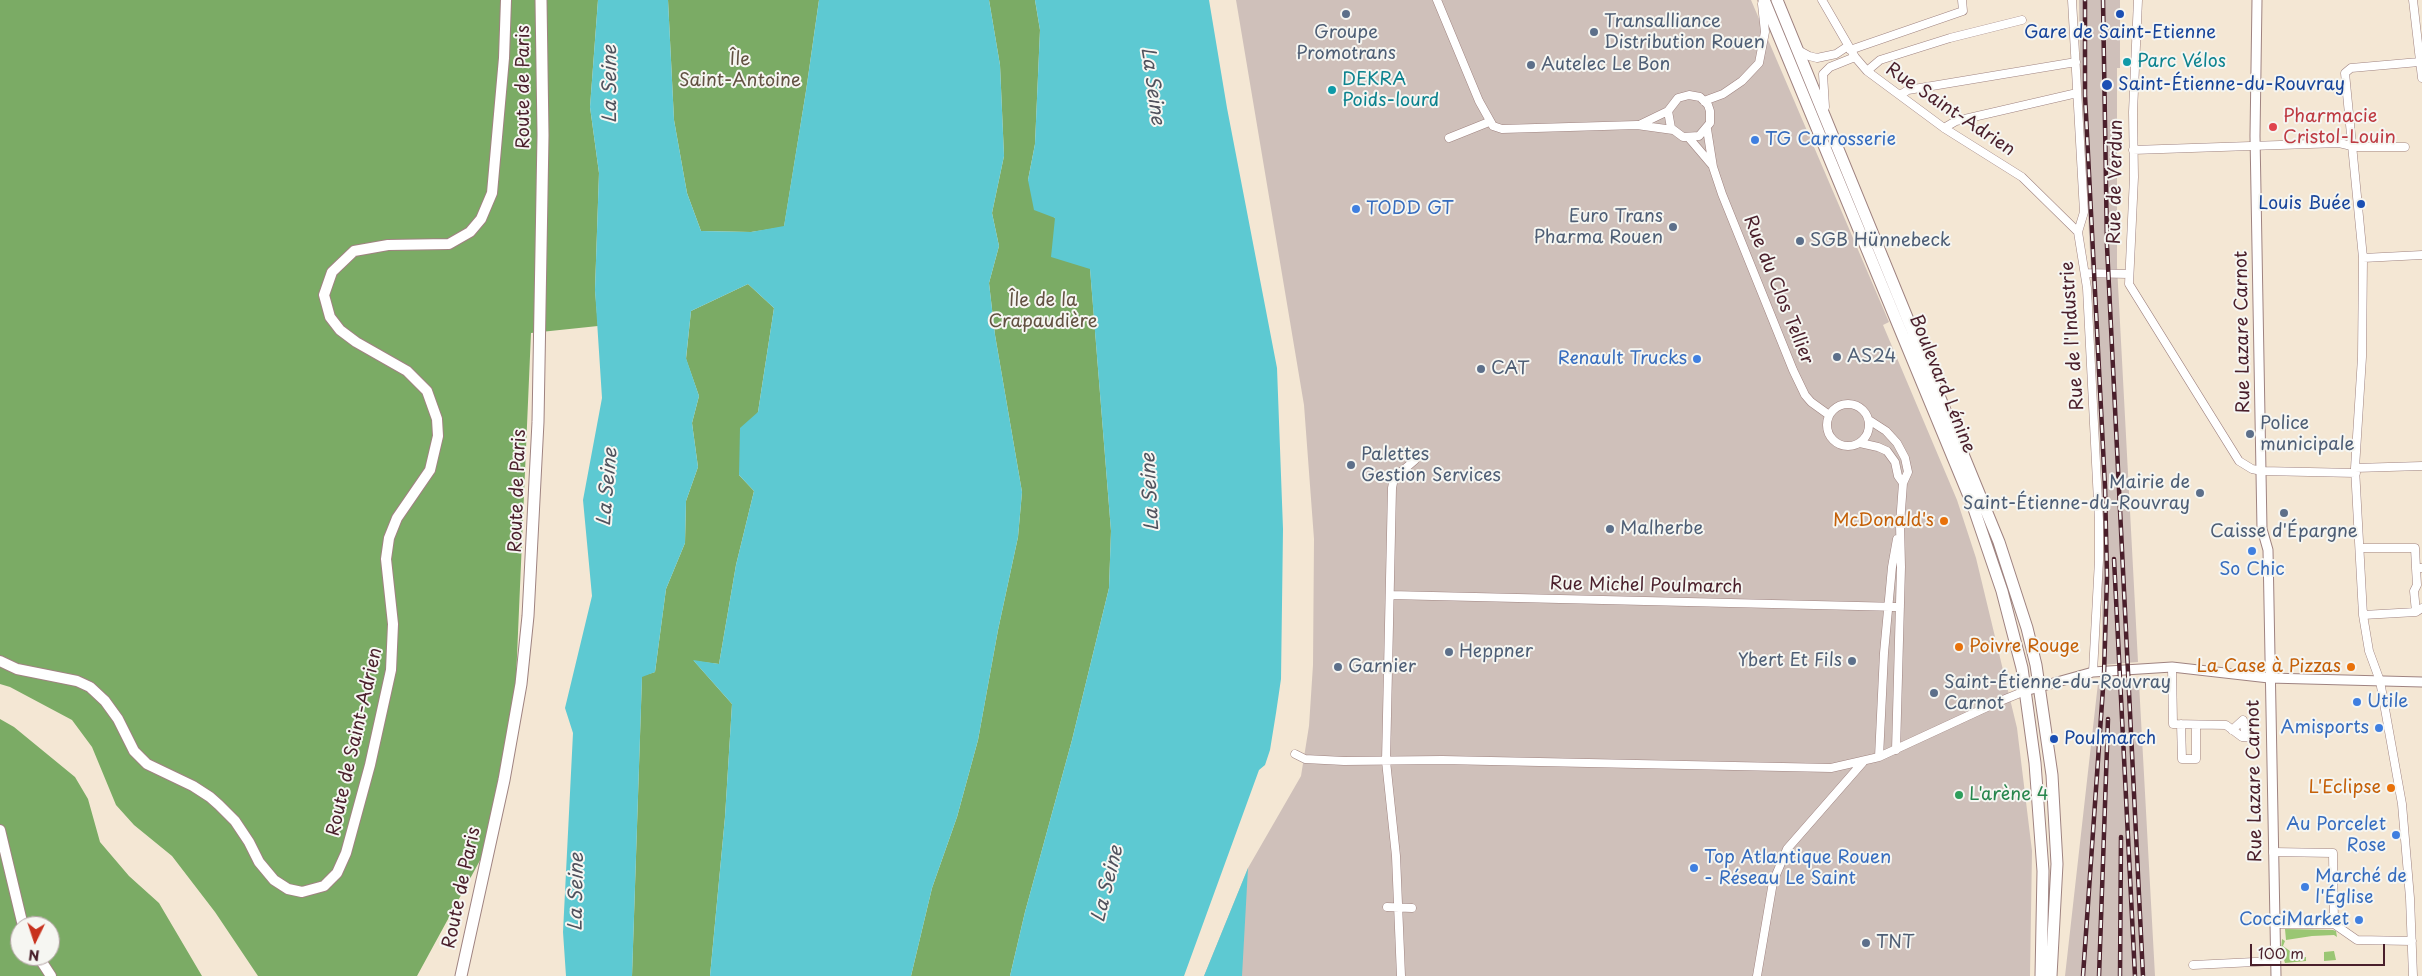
<!DOCTYPE html>
<meta charset="utf-8">
<style>
body{margin:0}
#map{position:relative;width:2422px;height:976px;overflow:hidden;background:#f4e7d4;font-family:"Playpen Sans",sans-serif}
canvas{display:block}
.north{position:absolute;left:10px;top:916px;width:50px;height:50px;box-sizing:border-box;background:#f6f6f2;border:1px solid #b1a0a2;border-radius:50%;rotate:184deg;font-size:14px;font-weight:700;line-height:20px;text-align:center;color:#4a1f2b}
.north::after{content:'';display:block;margin:auto;width:18px;height:22px;background:#c8321e;clip-path:polygon(50% 0,100% 100%,50% 72%,0 100%)}
.scale{position:absolute;left:2250px;top:944px;width:135px;height:22px;box-sizing:border-box;border:2px solid #4a1f2b;border-top:0;padding-left:6px;font-size:15px;line-height:18px;white-space:nowrap;color:#4a1f2b;-webkit-text-stroke:4px #f6f6f2;paint-order:stroke}
</style>
<div id="map">
<canvas width="2422" height="976"></canvas>
<div class="north">N</div>
<div class="scale">100 m</div>
</div>
<script>
const context = document.querySelector('canvas').getContext('2d');
context.lineJoin = 'round';
function fillPath(path, color) { context.fillStyle = color; context.fill(path, 'evenodd'); }
const toPath = rows => new Path2D(rows.map(r => 'M' + r).join(''));
function strokePath(path, color, width, dash) { context.strokeStyle = color; context.lineWidth = width; context.lineCap = dash ? 'butt' : 'round'; context.setLineDash(dash || []); context.stroke(path); }
function write(font, color, halo, rows, align = 'center') {
  context.font = font + ' "Playpen Sans",sans-serif'; context.lineWidth = 4; context.setLineDash([]); context.textBaseline = 'middle'; context.strokeStyle = halo; context.fillStyle = color; for (const [text, x, y, turn = 0] of rows) {
    context.save(); context.translate(x, y); context.rotate((+turn || 0) * Math.PI / 180); context.textAlign = isNaN(turn) ? turn : align; if (halo) context.strokeText(text, 0, 0); context.fillText(text, 0, 0); context.restore();
  }
}
fillPath(toPath([
 [1236,0,1751,0,1889,322,1883,325,1957,500,1976,558,2017,728,2032,851,2030,976,1204,976,1248,868,1301,776,1309,726,1313,665,1314,539,1304,405],
 [2079,0,2120,0,2120,68,2117,68,2117,266,2138,662,2102,665,2102,484,2080,61],
 [2098,683,2139,683,2155,976,2065,976]
]), '#cfc0ba');
fillPath(toPath([
 [2285,929,2333,930,2336,931,2337,937,2334,935,2312,936,2286,940],
 [2282,939,2285,941,2283,946,2290,951,2290,959,2306,957,2306,961,2285,963,2281,950],
 [2334,951,2336,960,2324,961,2324,952]
]), '#9ac673');
fillPath(toPath([
 [0,0,598,0,590,107,599,173,595,290,598,326,531,333,515,702,484,853,417,976,258,976,215,912,172,856,134,825,116,805,92,747,72,720,10,687,0,684],
 [668,0,819,0,806,91,784,227,751,232,701,231,687,193,674,120],
 [989,0,1035,0,1040,30,1035,144,1028,180,1090,268,1111,531,1109,588,1072,740,1025,912,1010,976,911,976,932,888,957,817,978,740,998,630,1018,537,1022,492,995,335,989,283,999,246,992,213,1004,156,1000,65],
 [748,284,774,308,758,412,739,475,754,491,736,565,719,664,694,661,732,704,725,817,710,976,632,976,642,676,655,672,666,589,685,543,686,501,698,467,692,423,699,396,686,359,691,311],
 [0,719,14,727,75,777,88,799,100,842,129,876,159,903,202,976,0,976],
 [20,926,50,926,50,956,20,956]
]), '#7bab65');
fillPath(toPath([
 [598,0,668,0,674,120,687,193,701,231,751,232,784,226,806,91,819,0,989,0,1000,65,1004,156,992,213,999,246,989,283,995,335,1022,492,1018,537,998,630,978,740,957,817,932,888,911,976,710,976,725,817,732,704,693,660,719,664,736,565,754,491,739,475,740,428,758,412,774,308,748,284,691,311,686,358,699,396,692,423,698,467,686,501,685,543,666,589,655,672,642,677,632,976,566,976,563,932,573,733,565,708,592,596,583,500,602,398,595,290,599,173,590,107],
 [1035,0,1209,0,1227,108,1277,368,1283,529,1281,679,1276,713,1270,750,1265,765,1259,770,1184,976,1010,976,1025,912,1072,740,1109,588,1111,531,1090,269,1051,257,1055,218,1034,210,1028,180,1035,144,1040,30],
 [1248,868,1242,976,1204,976]
]), '#5dc9d2');
const minor = toPath([
 [1437,0,1479,101,1493,126,1502,129,1637,125,1673,130],
 [1822,0,1855,57,1867,71,1944,128,2022,177,2078,232],
 [2072,0,2084,212,2078,232,2087,288,2099,521,2099,560,2093,672],
 [2138,0,2133,112,2134,177,2129,284,2239,461,2252,469,2262,471,2356,473],
 [2413,0,2422,78],
 [1798,50,1809,56,1817,58,1836,54,1848,46],
 [1850,50,1963,11,1962,0],
 [1867,71,1880,60,1950,38,2022,20],
 [1900,95,1908,90,2076,62],
 [1704,101,1723,94,1742,81,1759,63,1765,32,1762,4],
 [1825,107,1823,74,1830,67,1855,57],
 [1639,125,1668,111,1678,98,1689,95,1700,97,1708,105,1710,111,1710,123,1699,136,1683,137,1671,128,1668,111],
 [1944,128,1956,121,2077,93],
 [1707,129,1713,167,1722,194,1793,370,1805,395,1811,402,1829,415],
 [1449,138,1489,122],
 [1689,138,1712,165],
 [2133,150,2339,143,2356,147,2405,147],
 [2363,258,2422,255],
 [2085,273,2128,274],
 '1827 425a21 21 0 1 1 42 0a21 21 0 1 1-42 0Z',
 [1869,420,1886,431,1897,443,1905,458,1908,472,1903,483,1900,524,1901,567,1896,750],
 [1860,443,1878,447,1887,451,1895,462,1898,476,1903,483],
 [2355,468,2422,466],
 [2360,548,2415,548,2416,568],
 [1390,595,1900,607],
 [2416,612,2414,591,2417,585,2416,568,2422,568],
 [2363,615,2416,612,2422,608],
 [2172,667,2173,724,2226,725,2242,737,2254,738],
 [2181,724,2182,759,2196,759,2196,725],
 [2232,730,2243,720,2246,737],
 [1295,754,1305,759,1344,761,1442,760,1831,768,1879,757,1998,702,2025,691],
 [1879,757,1884,653,1892,567,1897,539],
 [2273,852,2333,853,2334,924,2357,940,2412,941],
 [1387,907,1412,908],
 [2274,924,2334,924],
 [2193,965,2275,961],
 [1401,976,1396,856,1386,761,1392,488,1394,478,1415,460],
 [1757,976,1773,882,1787,849,1864,761],
 [2413,976,2410,898,2402,804,2380,681,2369,651,2363,615,2355,468,2362,357,2363,258,2345,73,2351,68,2419,62]
]);
const tertiary = toPath([
 [2257,0,2255,136,2262,529,2268,550,2276,976],
 [2025,691,2093,672,2172,667,2269,678,2422,682]
]);
const secondary = toPath([
 [0,661,17,669,77,681,90,687,105,701,118,719,134,751,147,764,193,786,210,797,219,805,235,821,249,842,259,862,274,880,288,889,302,892,324,886,337,873,346,853,370,765,391,670,393,624,386,559,389,538,397,518,430,470,438,436,437,419,427,391,407,371,356,342,340,330,330,317,324,295,332,272,354,251,388,245,449,244,470,232,481,219,492,193,504,58,506,0],
 [0,830,23,926],
 [38,956,51,976]
]);
const primary = toPath([
 [1764,0,1973,506,2002,591,2022,668,2035,763,2043,871,2041,976],
 [1777,0,1999,542,2027,628,2036,665,2052,775,2057,864,2051,976],
 [461,976,504,780,521,684,528,616,538,422,543,135,541,0]
]);
strokePath(minor, '#9f8380', 9);
strokePath(tertiary, '#9f8380', 11);
strokePath(secondary, '#9f8380', 12);
strokePath(primary, '#9f8380', 13);
strokePath(minor, '#fff', 8);
strokePath(tertiary, '#fff', 9);
strokePath(secondary, '#fff', 10);
strokePath(primary, '#fff', 11);
const rail = toPath([
 [2103,0,2107,246,2143,976],
 [2114,559,2135,976],
 [2083,976,2104,674,2107,577,2105,487,2085,95,2085,0],
 [2099,976,2108,719],
 [2120,976,2121,837]
]);
strokePath(rail, '#4a1f2b', 4.5);
strokePath(rail, '#f6f6f2', 2.5, [8]);
for (const [x, y, r, color] of [
 [1346,14,5,"#5c6f8a"],
 [2120,14,5,"#1a4fb4"],
 [1594,32,5,"#5c6f8a"],
 [2127,62,5,"#0f9aa8"],
 [1531,65,5,"#5c6f8a"],
 [2107,85,6,"#1a4fb4"],
 [1332,90,5,"#0f9aa8"],
 [2273,127,5,"#e0444e"],
 [1755,140,5,"#3f7fe0"],
 [2361,204,5,"#1a4fb4"],
 [1356,209,5,"#3f7fe0"],
 [1673,227,5,"#5c6f8a"],
 [1800,241,5,"#5c6f8a"],
 [1837,357,5,"#5c6f8a"],
 [1697,359,5,"#3f7fe0"],
 [1481,369,5,"#5c6f8a"],
 [2250,434,5,"#5c6f8a"],
 [1351,465,5,"#5c6f8a"],
 [2200,493,5,"#5c6f8a"],
 [2284,513,5,"#5c6f8a"],
 [1944,521,5,"#e8710a"],
 [1610,529,5,"#5c6f8a"],
 [2252,551,5,"#3f7fe0"],
 [1959,647,5,"#e8710a"],
 [1449,652,5,"#5c6f8a"],
 [1852,661,5,"#5c6f8a"],
 [1338,667,5,"#5c6f8a"],
 [2351,667,5,"#e8710a"],
 [1934,693,5,"#5c6f8a"],
 [2357,702,5,"#3f7fe0"],
 [2379,728,5,"#3f7fe0"],
 [2054,739,5,"#1a4fb4"],
 [2391,788,5,"#e8710a"],
 [1959,795,5,"#2e9e5b"],
 [2396,835,5,"#3f7fe0"],
 [1694,868,5,"#3f7fe0"],
 [2305,887,5,"#3f7fe0"],
 [2359,920,5,"#3f7fe0"],
 [1866,943,5,"#5c6f8a"]
]) { const dot = new Path2D(); dot.arc(x, y, r, 0, 2 * Math.PI); context.fillStyle = color; context.fill(dot); strokePath(dot, '#f6f6f2', 2); }
write('18px', '#4e5e75', '#f6f6f2', [
 ["Transalliance",1604,22],
 ["Distribution Rouen",1604,43],
 ["Groupe",1346,33,"center"],
 ["Promotrans",1346,54,"center"],
 ["Autelec Le Bon",1541,65],
 ["Euro Trans",1663,217,"right"],
 ["Pharma Rouen",1663,238,"right"],
 ["SGB Hünnebeck",1810,241],
 ["AS24",1847,357],
 ["CAT",1491,369],
 ["Police",2260,424],
 ["municipale",2260,445],
 ["Palettes",1361,455],
 ["Gestion Services",1361,476],
 ["Mairie de",2190,483,"right"],
 ["Saint-Étienne-du-Rouvray",2190,504,"right"],
 ["Malherbe",1620,529],
 ["Caisse d'Épargne",2284,532,"center"],
 ["Heppner",1459,652],
 ["Ybert Et Fils",1842,661,"right"],
 ["Garnier",1348,667],
 ["Saint-Étienne-du-Rouvray",1944,683],
 ["Carnot",1944,704],
 ["TNT",1876,943]
], 'left');
write('18px', '#164399', '#f6f6f2', [
 ["Gare de Saint-Etienne",2120,33,"center"],
 ["Saint-Étienne-du-Rouvray",2118,85],
 ["Louis Buée",2351,204,"right"],
 ["Poulmarch",2064,739]
], 'left');
write('18px', '#625141', '#f6f6f2', [
 ["Île",740,60],
 ["Saint-Antoine",740,81],
 ["Île de la",1043,301],
 ["Crapaudière",1043,322]
]);
write('18px', '#0d838f', '#f6f6f2', [
 ["Parc Vélos",2137,62],
 ["DEKRA",1342,80],
 ["Poids-lourd",1342,101]
], 'left');
write('18px', '#4a1f2b', '#f6f6f2', [
 ["Route de Paris",524,87,-90],
 ["Rue Saint-Adrien",1950,110,34],
 ["Rue de Verdun",2116,182,-89],
 ["Rue du Clos Tellier",1778,290,68],
 ["Rue Lazare Carnot",2243,332,-91],
 ["Rue de l'Industrie",2073,336,-94],
 ["Boulevard Lénine",1942,384,68],
 ["Route de Paris",518,491,-88],
 ["Rue Michel Poulmarch",1646,586,1],
 ["Route de Saint-Adrien",355,742,-77],
 ["Rue Lazare Carnot",2255,781,-91],
 ["Route de Paris",462,888,-78]
]);
write('18px', '#be3a42', '#f6f6f2', [
 ["Pharmacie",2283,117],
 ["Cristol-Louin",2283,138]
], 'left');
write('18px', '#366cbe', '#f6f6f2', [
 ["TG Carrosserie",1765,140],
 ["TODD GT",1366,209],
 ["Renault Trucks",1687,359,"right"],
 ["So Chic",2252,570,"center"],
 ["Utile",2367,702],
 ["Amisports",2369,728,"right"],
 ["Au Porcelet",2386,825,"right"],
 ["Rose",2386,846,"right"],
 ["Top Atlantique Rouen",1704,858],
 ["- Réseau Le Saint",1704,879],
 ["Marché de",2315,877],
 ["l'Église",2315,898],
 ["CocciMarket",2349,920,"right"]
], 'left');
write('18px', '#c56008', '#f6f6f2', [
 ["McDonald's",1934,521],
 ["Poivre Rouge",1969,647,"left"],
 ["La Case à Pizzas",2341,667],
 ["L'Eclipse",2381,788]
], 'right');
write('18px', '#27864d', '#f6f6f2', [
 ["L'arène 4",1969,795]
], 'left');
write('italic 19px', '#50525d', '#f6f6f2', [
 ["La Seine",611,84,-90],
 ["La Seine",1152,86,82],
 ["La Seine",608,487,-85],
 ["La Seine",1151,492,-93],
 ["La Seine",1108,884,-76],
 ["La Seine",577,892,-89]
]);
</script>
